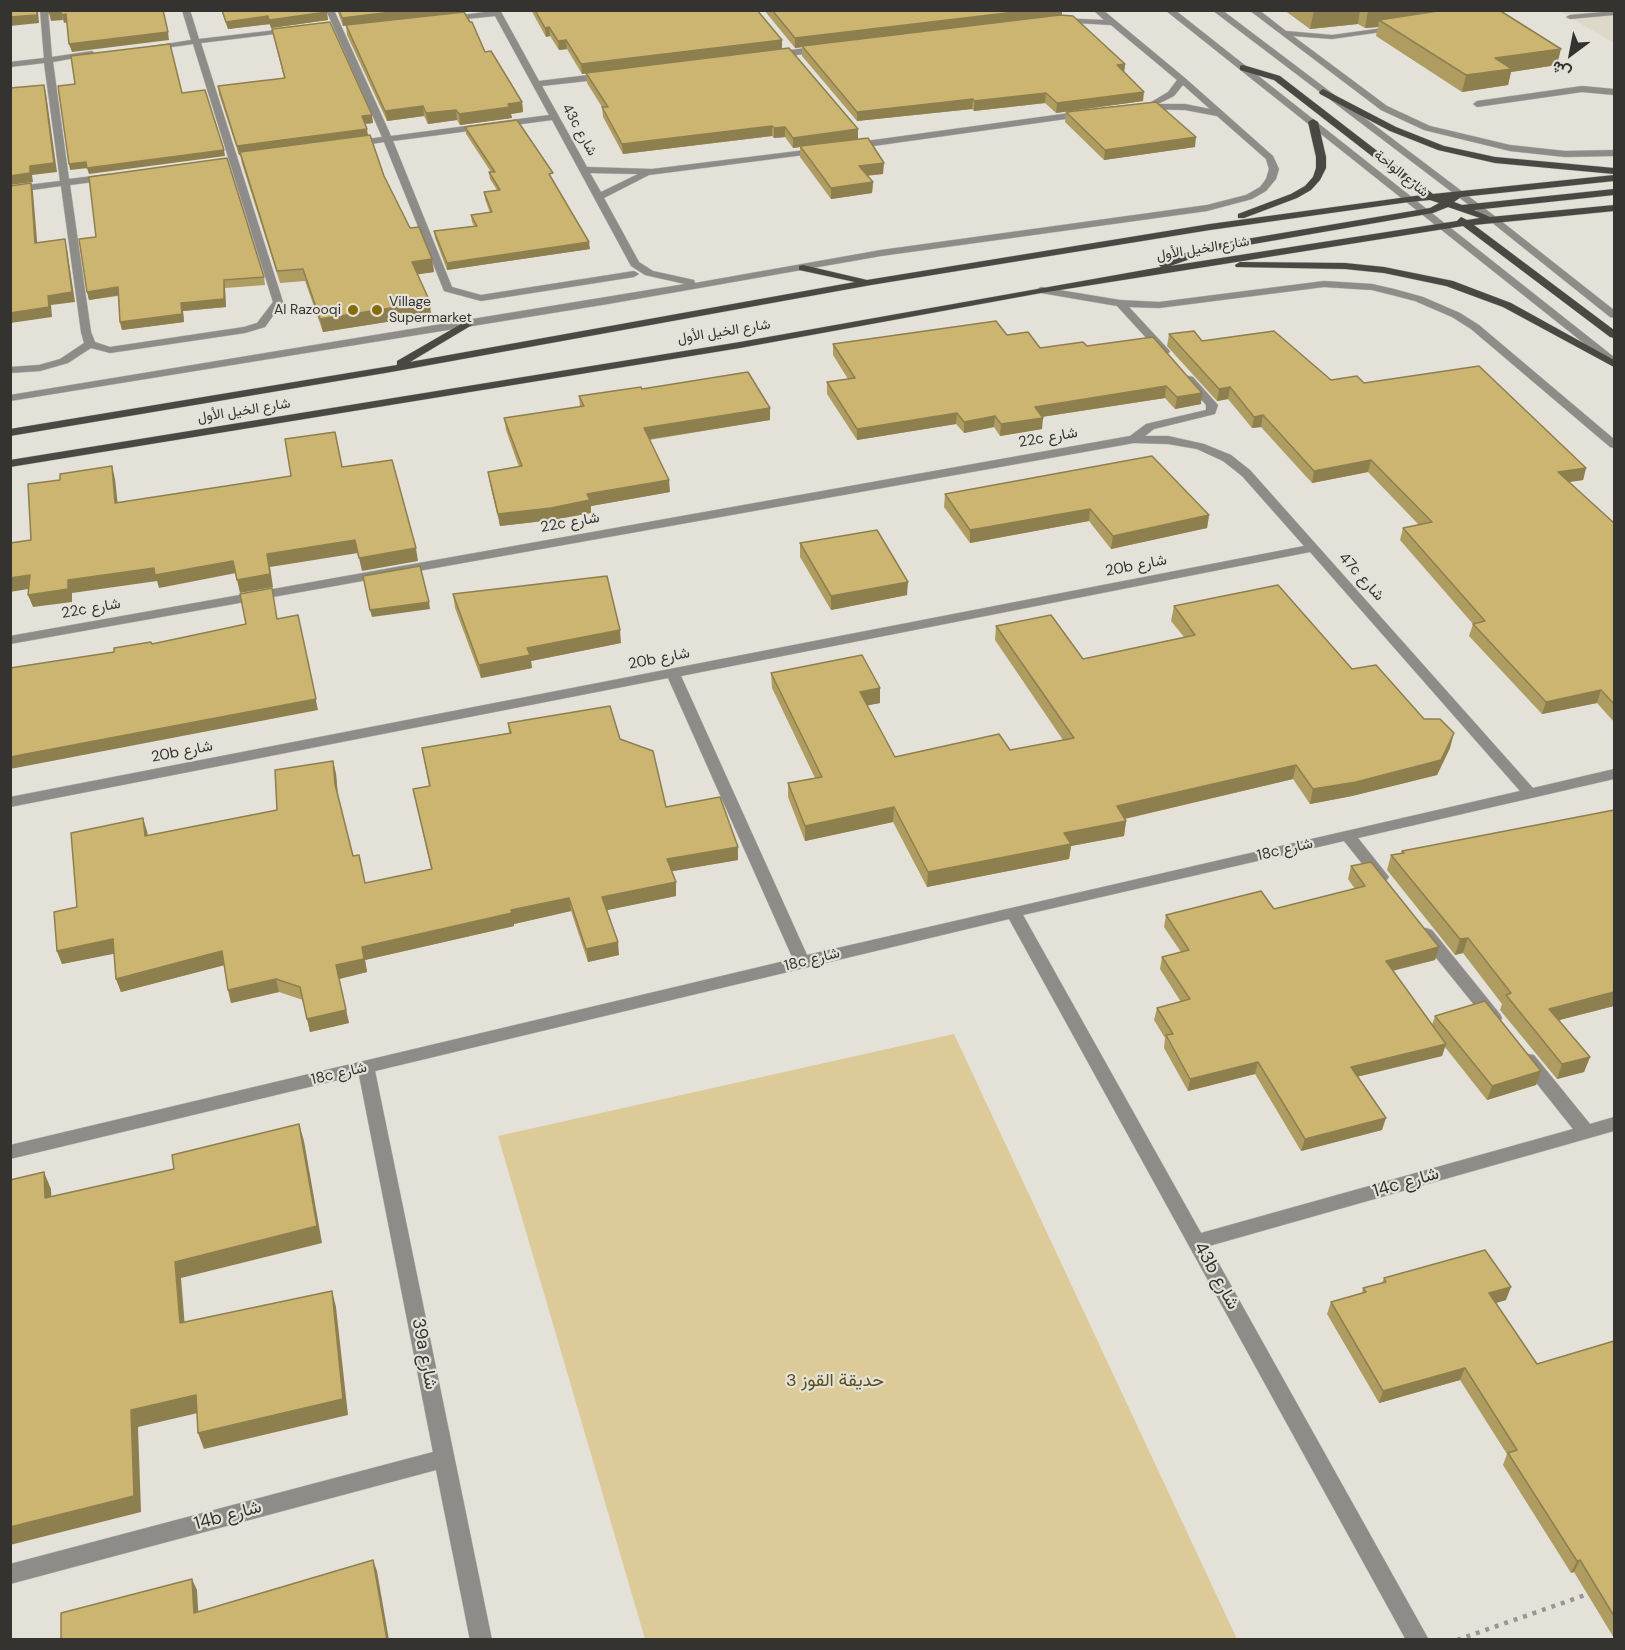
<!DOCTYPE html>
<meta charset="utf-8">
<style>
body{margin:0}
#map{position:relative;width:1625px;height:1650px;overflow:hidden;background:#e4e1d8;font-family:"DM Sans",Vazirmatn,sans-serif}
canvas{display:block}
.frame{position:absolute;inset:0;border:12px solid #34332f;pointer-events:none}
.north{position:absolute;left:1541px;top:24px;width:60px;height:60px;-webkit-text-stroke:4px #e4e1d8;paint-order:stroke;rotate:212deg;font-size:16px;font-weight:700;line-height:24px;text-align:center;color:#34332f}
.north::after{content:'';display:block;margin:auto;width:21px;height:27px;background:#34332f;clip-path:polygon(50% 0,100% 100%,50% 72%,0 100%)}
</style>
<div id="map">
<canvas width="1625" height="1650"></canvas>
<div class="frame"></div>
<div class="north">ش</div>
</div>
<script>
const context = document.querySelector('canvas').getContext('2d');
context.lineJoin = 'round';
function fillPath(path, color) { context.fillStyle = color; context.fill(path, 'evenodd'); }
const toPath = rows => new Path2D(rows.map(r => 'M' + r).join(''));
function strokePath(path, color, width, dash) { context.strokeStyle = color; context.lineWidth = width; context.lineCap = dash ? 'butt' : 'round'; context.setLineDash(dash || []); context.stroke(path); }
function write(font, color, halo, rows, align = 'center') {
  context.font = font + ' "DM Sans",Vazirmatn,sans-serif'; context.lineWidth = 4.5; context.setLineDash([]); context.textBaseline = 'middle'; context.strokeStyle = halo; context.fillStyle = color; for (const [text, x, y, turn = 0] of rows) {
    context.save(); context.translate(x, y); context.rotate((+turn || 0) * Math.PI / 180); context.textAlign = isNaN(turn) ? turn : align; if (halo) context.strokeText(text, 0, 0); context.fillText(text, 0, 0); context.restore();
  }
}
fillPath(toPath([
 [1559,11,1614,11,1614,43]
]), '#ddd8c7');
fillPath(toPath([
 [954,1034,1237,1639,645,1639,498,1136]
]), '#dccb99');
const minor = toPath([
 [40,10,48,10,52,57,92,51,96,54,53,62,69,179,109,174,114,177,109,180,70,185,91,332,95,342,110,347,244,327,257,323,273,302,193,44,151,50,147,47,191,40,182,10,190,10,199,39,294,28,295,30,291,32,201,43,283,302,265,327,245,333,110,353,91,348,68,363,40,371,10,373,10,367,39,365,60,359,84,343,81,332,61,186,10,193,10,187,60,181,44,63,10,67,10,62,44,58,40,10],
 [326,10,334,10,391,136,549,115,495,16,447,21,443,19,447,17,500,10,539,81,605,73,609,76,605,79,542,86,587,167,652,169,822,148,822,152,819,153,649,175,604,198,639,262,653,271,694,280,695,283,881,250,1207,205,1246,195,1260,187,1266,179,1269,169,1266,159,1217,116,1185,110,1138,109,1138,105,1148,104,1168,92,1177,80,1111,25,1058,22,1054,20,1058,18,1104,20,1093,10,1103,10,1185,78,1273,156,1279,169,1276,179,1266,191,1252,199,1207,211,881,256,608,304,10,401,10,395,685,284,645,275,631,266,552,120,393,141,452,287,481,295,634,271,639,274,634,277,481,301,444,291,384,142,352,147,347,144,352,141,382,137,326,10],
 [1183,85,1210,109,1185,104,1158,104,1174,96,1183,85],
 [590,173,638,174,601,192,590,173],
 [1165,10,1175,10,1614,357,1614,365,1610,364,1165,10],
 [1212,10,1222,10,1496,217,1614,310,1614,318,1610,317,1490,221,1212,10],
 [1249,10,1259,10,1286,31,1332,35,1398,26,1398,30,1395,30,1332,39,1293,36,1387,106,1430,126,1510,145,1565,151,1614,150,1614,156,1565,157,1510,151,1424,130,1381,110,1249,10],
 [1614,11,1614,15,1570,19,1566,17,1570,15,1614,11],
 [822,46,826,49,825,51,775,58,771,55,775,52,822,46],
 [1582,86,1614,89,1614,95,1582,92,1477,107,1473,104,1477,101,1582,86],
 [1084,111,1087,112,1087,116,852,149,847,146,852,143,1084,111],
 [1324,281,1372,284,1394,289,1423,297,1460,313,1479,325,1614,439,1614,448,1610,447,1471,329,1452,317,1415,301,1392,295,1372,290,1324,287,1159,308,1129,307,1169,350,1170,352,1165,355,1161,354,1117,306,1041,293,1036,290,1041,287,1120,300,1159,302,1324,281],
 [1189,376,1193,377,1218,405,1215,414,1154,429,1145,436,1168,436,1204,444,1231,455,1250,470,1533,788,1614,769,1614,779,1358,838,1389,877,1386,881,1381,882,1376,881,1344,841,1023,915,1201,1233,1573,1129,1522,1065,1520,1060,1522,1055,1528,1054,1534,1055,1590,1124,1614,1117,1614,1131,1209,1246,1429,1640,1406,1640,1009,919,375,1071,492,1640,470,1640,436,1470,10,1584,10,1564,433,1452,359,1075,10,1159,10,1145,793,959,668,678,10,807,10,797,1304,546,1242,476,1223,461,1197,449,1168,444,1134,443,10,644,10,636,1130,436,1146,424,1206,410,1206,405,1183,379,1189,376],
 [1310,552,1520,791,807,955,681,676,1310,552],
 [1426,928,1432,930,1500,1014,1502,1018,1500,1022,1494,1024,1488,1022,1420,938,1418,934,1420,930,1426,928]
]);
const major = toPath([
 [1243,65,1280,76,1433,194,1614,175,1614,181,1461,197,1454,202,1462,205,1614,189,1614,195,1474,210,1490,217,1614,205,1614,211,1474,225,1614,330,1614,338,1610,337,1463,226,1041,293,740,348,10,467,10,460,740,342,1161,267,1159,265,1160,263,1175,256,1211,245,1430,208,1439,203,1430,200,1409,202,1210,230,871,285,391,372,10,436,10,429,397,365,397,361,468,320,473,323,472,325,410,362,855,282,799,270,799,266,803,265,867,280,1210,224,1422,195,1274,80,1240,70,1240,66,1243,65],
 [1448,207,1480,218,1467,220,1461,217,1457,221,1170,266,1213,251,1433,213,1448,207],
 [1323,89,1396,127,1444,146,1495,157,1614,168,1614,174,1495,163,1438,150,1390,131,1320,94,1319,92,1323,89],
 [1313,119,1318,122,1326,157,1326,168,1320,180,1311,190,1297,198,1244,218,1238,218,1238,214,1291,194,1305,186,1313,177,1316,168,1316,157,1308,122,1313,119],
 [1240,262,1345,263,1384,267,1453,281,1511,303,1614,360,1614,367,1503,307,1446,286,1384,273,1345,269,1236,267,1235,265,1240,262]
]);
strokePath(minor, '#c1beb6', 1);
strokePath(major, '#c1beb6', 1);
strokePath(toPath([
 [1457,1640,1591,1593]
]), '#98968f', 4.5, [4, 6]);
fillPath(minor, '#8e8c89');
fillPath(major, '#4a4842');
fillPath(toPath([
 [221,10,326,10,328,20,271,28,270,24,228,29],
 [337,10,460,10,485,52,522,102,523,112,511,114,512,118,460,125,457,120,428,124,424,116,387,121,347,35,346,25,343,26],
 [531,10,757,10,782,40,782,49,858,129,858,139,883,174,867,176,873,182,872,193,831,199,800,157,800,147,793,148,785,137,774,138,772,136,623,154,603,117,602,107,587,83,586,73,582,74,567,49,559,50,550,36,546,37],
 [764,10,1062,10,1062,15,1125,64,1124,72,1143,101,1056,113,1045,103,974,111,972,109,857,121,802,56,802,47,795,48],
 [1284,10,1499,10,1557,65,1511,72,1508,85,1462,92,1376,36,1378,27,1365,28,1358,24,1310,29],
 [272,29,373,123,365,124,368,135,384,176,410,228,432,259,434,272,417,274,431,315,323,332,305,281,280,283,242,164,240,154,239,155,219,94,218,86,284,78],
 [1066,112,1195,147,1104,160,1065,122],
 [465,127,553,180,590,249,447,270,435,238,434,231,474,226,472,222,471,215,490,213,485,199,484,192,497,190,490,179,489,172,491,172,466,134],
 [264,277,265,285,225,288,226,307,183,311,184,322,122,330,120,322,118,296,89,300,87,292],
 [1169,334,1202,341,1331,380,1364,383,1586,468,1583,480,1569,482,1614,523,1614,722,1597,703,1542,714,1469,636,1473,624,1400,540,1403,528,1419,525,1368,472,1312,483,1261,427,1252,428,1228,399,1217,401,1167,346],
 [1007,335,1040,348,1087,346,1201,404,1175,409,1165,398,1042,417,1042,429,1000,436,994,427,964,433,956,424,857,440,827,394,827,382,848,379,833,355,833,344],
 [642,389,770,408,770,420,649,440,670,492,591,506,591,513,552,520,500,526,490,484,488,472,519,467,506,430,504,418,580,407,579,396],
 [945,494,1209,515,1207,528,1111,549,1089,521,970,543,944,507],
 [800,543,907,595,831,610,800,557],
 [453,594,621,643,531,661,532,668,481,678,455,608],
 [1174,606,1352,669,1450,748,1437,775,1352,796,1310,804,1293,779,1125,819,1126,821,1124,836,1071,846,1069,859,927,887,893,822,805,841,788,797,788,783,815,778,772,688,771,673,880,688,880,703,867,705,895,757,1010,750,1063,740,995,640,996,626,1083,659,1184,637,1171,621],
 [508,723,620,739,666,807,738,847,738,860,671,871,676,882,676,896,606,910,619,955,588,962,571,911,514,924,514,926,365,960,367,972,339,979,349,1023,310,1032,303,1000,279,992,231,1003,224,965,121,992,116,979,114,953,62,964,57,951,77,907,147,831,148,836,277,810,333,761,336,774,338,795,353,856,365,883,431,869,413,789,429,786,422,748,509,733],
 [1614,810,1614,1006,1559,1020,1590,1057,1584,1072,1557,1079,1500,1010,1502,1004,1463,953,1455,955,1387,870,1391,855,1401,853,1402,851],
 [1351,866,1439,947,1435,960,1393,971,1432,1025,1435,1016,1541,1071,1536,1085,1487,1100,1445,1047,1442,1056,1357,1077,1382,1130,1301,1151,1255,1074,1188,1091,1164,1048,1165,1038,1154,1020,1157,1008,1181,1002,1160,969,1162,957,1181,952,1164,927,1166,915,1274,909,1355,889,1348,879],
 [1384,1278,1506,1300,1496,1303,1537,1364,1614,1341,1614,1638,1574,1572,1571,1573,1503,1465,1507,1454,1460,1380,1379,1403,1327,1314,1331,1302,1362,1293,1363,1288,1382,1283]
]), '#af9c61');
fillPath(toPath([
 [37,10,38,10,39,23,10,26,10,17],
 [408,10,460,10,461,12,343,26,342,18],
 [1032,10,1062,10,1062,16,795,48,795,38],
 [1314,10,1360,10,1358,24,1310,29],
 [1368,10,1476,10,1379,20,1378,27,1365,28],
 [61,12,63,20,51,21,49,13],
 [327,12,328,20,271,28,269,20],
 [66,14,68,22,64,23,62,15],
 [268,16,270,24,228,29,226,22],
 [549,27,550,36,546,37,545,28],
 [168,32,169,40,72,52,69,44],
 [566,40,567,49,559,50,558,41],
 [782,40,782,49,582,74,581,64],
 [1561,49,1557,65,1511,72,1508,85,1462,92,1466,75,1495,58],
 [1125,64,1124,74,1117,65],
 [44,85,46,93,57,172,32,175,33,182,10,185,10,176,30,166],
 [1144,92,1143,101,1056,113,1057,103],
 [1046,93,1045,103,974,111,974,101],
 [973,99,972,109,857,121,857,112],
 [522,102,523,112,511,114,512,118,460,125,459,114,508,104],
 [423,106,424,116,387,121,385,111],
 [456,110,457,120,428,124,426,113],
 [372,115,373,123,363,124,362,116],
 [772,126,772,136,623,154,622,144],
 [785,127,785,137,774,138,774,128],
 [367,129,368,137,239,155,237,146],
 [858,129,858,139,793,148,793,138],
 [1196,137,1195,147,1104,160,1105,150],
 [224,150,225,156,89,174,87,168],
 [86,162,88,168,70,170,69,164],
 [884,163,883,174,859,176,859,166],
 [873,182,872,193,831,199,831,188],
 [31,183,33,192,38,252,35,243],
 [65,239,67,249,75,302,51,305,52,317,10,323,10,313,48,296],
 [589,242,590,249,447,270,447,263],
 [432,259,434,272,414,275,412,262],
 [224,280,225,288,226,307,183,311,184,322,122,330,120,322,181,303],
 [118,287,120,295,89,300,87,292],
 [430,302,431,315,323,332,320,319],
 [1166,386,1165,398,1034,418,1035,407],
 [1230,387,1228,399,1217,401,1219,389],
 [1202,393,1201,404,1175,409,1177,397],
 [770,408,770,420,644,440,644,428],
 [957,413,956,424,857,440,857,429],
 [1263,415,1261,427,1252,428,1254,417],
 [995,416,994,427,964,433,964,422],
 [1043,418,1042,429,1000,436,1001,424],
 [1371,460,1368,472,1312,483,1314,471],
 [112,466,115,479,119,515,115,503],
 [1586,468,1583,480,1555,484,1558,472],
 [669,480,670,492,591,506,591,513,552,520,500,526,498,514,587,494],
 [1090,509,1089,521,970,543,970,530],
 [1209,515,1207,528,1111,549,1113,536],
 [355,540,358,553,270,567,273,587,240,593,237,580,267,554],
 [416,548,418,561,362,571,359,558],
 [233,561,236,573,159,588,157,581,72,593,72,602,33,607,28,595,68,580,154,568],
 [30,575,34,588,10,592,10,578],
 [908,582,907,595,831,610,831,596],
 [429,602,430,609,372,617,370,610],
 [298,615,318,710,10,769,10,757],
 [620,630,621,643,531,661,532,668,481,678,479,665,527,648],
 [880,688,880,703,860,707,860,692],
 [1601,690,1597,703,1542,714,1546,702],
 [1454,733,1450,748,1437,775,1352,796,1310,804,1313,789],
 [333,761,336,774,338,797,335,784],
 [1296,765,1293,779,1115,821,1117,806],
 [894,807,893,822,805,841,805,826],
 [143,818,147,831,149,849,145,836],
 [1126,821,1124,836,1071,846,1069,859,927,887,928,872,1064,833],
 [738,847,738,860,668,872,667,859],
 [676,882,676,896,603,911,602,897],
 [569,898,571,911,514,924,514,926,365,960,367,972,339,979,349,1023,310,1032,307,1019,336,965,362,947,511,910],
 [1468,938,1463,953,1455,955,1460,939],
 [113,939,118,953,62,964,57,951],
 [618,942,619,955,588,962,586,949],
 [1439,947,1435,960,1382,973,1386,961],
 [222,951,225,965,121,992,116,979],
 [276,979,279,992,231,1003,228,990],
 [1614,992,1614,1006,1544,1024,1549,1009],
 [1446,1044,1442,1056,1347,1079,1351,1067],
 [1590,1057,1584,1072,1557,1079,1562,1064],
 [1258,1062,1255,1074,1188,1091,1190,1079],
 [1541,1071,1536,1085,1487,1100,1492,1086],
 [1386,1118,1382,1130,1301,1151,1305,1139],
 [299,1124,304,1141,322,1243,181,1278,186,1340,180,1323,175,1262],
 [44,1172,51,1189,52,1215,45,1198],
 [1511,1287,1506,1300,1485,1306,1489,1293],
 [332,1291,336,1307,348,1415,204,1449,198,1433],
 [1465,1368,1460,1380,1379,1403,1383,1391],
 [196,1395,202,1412,138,1427,141,1512,10,1545,10,1527,131,1410],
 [373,1560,377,1571,389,1640,387,1640],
 [1580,1560,1574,1572,1571,1573,1577,1561],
 [192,1579,197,1590,199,1624,194,1613]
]), '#8e7f4f');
const building = toPath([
 [10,10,37,10,37,15,10,17,10,10],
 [49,10,163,10,168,32,69,44,66,14,62,15,61,12,49,13,49,10],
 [222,10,326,10,327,12,269,20,268,16,226,22,222,10],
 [339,10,408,10,342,18,339,10],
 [535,10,757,10,782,40,581,64,566,40,558,41,549,27,545,28,535,10],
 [772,10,1032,10,795,38,772,10],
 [1444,10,1499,10,1561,49,1495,58,1512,69,1466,75,1379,20,1444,10],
 [464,12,470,22,472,22,485,52,491,51,522,102,508,104,510,107,459,114,456,110,426,113,423,106,385,111,346,25,464,12],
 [1060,15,1073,16,1125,64,1117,65,1144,92,1057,103,1046,93,974,101,973,99,857,112,802,46,1060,15],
 [330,22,372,115,362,116,367,129,237,146,218,86,285,78,272,29,330,22],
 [170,44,182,93,205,90,224,150,87,168,86,162,69,164,58,86,75,84,71,56,170,44],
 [789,48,858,129,793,138,785,127,774,128,772,126,622,144,602,107,608,107,586,73,789,48],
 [44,85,54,163,30,166,30,173,10,176,10,88,44,85],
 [1156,102,1196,137,1105,150,1066,112,1156,102],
 [517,120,553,173,549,174,589,242,447,263,434,231,477,226,471,215,492,212,484,192,500,190,489,172,495,172,465,127,517,120],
 [370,135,384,176,410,228,419,227,432,259,412,262,430,302,320,319,303,269,277,271,240,152,370,135],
 [868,138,884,163,859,166,873,182,831,188,800,146,868,138],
 [227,158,264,277,224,280,224,299,181,303,182,314,120,322,118,287,87,292,79,239,96,237,89,177,227,158],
 [31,183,35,243,65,239,72,292,48,296,49,307,10,313,10,186,31,183],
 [996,321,1007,335,1028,332,1040,348,1083,342,1087,346,1153,337,1202,393,1177,397,1166,386,1035,407,1043,418,1001,424,995,416,964,422,957,413,857,429,827,382,855,378,833,344,996,321],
 [1194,331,1202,341,1274,331,1331,380,1357,376,1364,383,1479,366,1586,468,1558,472,1614,523,1614,704,1601,690,1546,702,1473,624,1485,621,1403,528,1432,522,1371,460,1314,471,1263,415,1254,417,1230,387,1219,389,1169,334,1194,331],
 [748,372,770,408,644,428,669,480,587,494,590,500,551,508,498,514,488,472,522,466,504,418,584,406,579,396,641,387,642,389,748,372],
 [335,432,342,467,392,460,416,548,359,558,355,540,267,554,270,574,237,580,233,561,155,575,154,568,68,580,68,589,28,595,30,575,10,578,10,543,31,540,28,484,60,480,60,474,112,466,115,503,291,476,285,439,335,432],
 [1152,456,1209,515,1113,536,1090,509,970,530,945,494,1152,456],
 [877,530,908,582,831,596,800,543,877,530],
 [420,566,429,602,370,610,363,576,420,566],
 [607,576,620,630,527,648,530,655,479,665,453,594,607,576],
 [1278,585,1352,669,1376,665,1424,719,1440,719,1454,733,1441,760,1356,782,1313,789,1296,765,1117,806,1126,821,1064,833,1071,844,928,872,894,807,805,826,788,783,822,777,771,673,862,655,880,688,860,692,895,757,999,734,1010,750,1074,738,996,626,1051,615,1083,659,1195,635,1174,606,1278,585],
 [272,588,277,619,298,615,316,699,10,757,10,668,114,652,114,648,151,642,152,644,246,624,240,594,272,588],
 [610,706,620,739,653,751,666,807,720,797,738,847,667,859,676,882,602,897,618,942,586,949,569,898,511,910,512,913,362,947,364,959,336,965,346,1010,307,1019,300,987,276,979,228,990,222,951,116,979,113,939,57,951,54,912,77,907,71,833,143,818,145,836,277,810,275,770,333,761,335,784,353,856,359,855,365,883,432,869,413,789,430,786,422,748,511,733,508,723,610,706],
 [1614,810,1614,992,1549,1009,1590,1057,1562,1064,1506,995,1511,993,1468,938,1460,939,1391,855,1404,853,1402,851,1614,810],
 [1371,862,1439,947,1386,961,1446,1044,1351,1067,1386,1118,1305,1139,1258,1062,1190,1079,1166,1035,1173,1034,1157,1008,1190,999,1162,957,1189,950,1166,915,1261,891,1274,909,1365,886,1351,866,1371,862],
 [1485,1001,1541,1071,1492,1086,1435,1016,1485,1001],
 [299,1124,317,1226,175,1262,180,1323,332,1291,343,1399,198,1433,196,1395,131,1410,134,1496,10,1527,10,1180,44,1172,45,1198,174,1169,172,1155,299,1124],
 [1485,1250,1511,1287,1489,1293,1537,1364,1614,1341,1614,1616,1580,1560,1577,1561,1508,1453,1517,1450,1465,1368,1383,1391,1331,1302,1366,1292,1363,1288,1386,1282,1384,1278,1485,1250],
 [373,1560,387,1640,61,1640,61,1613,192,1579,194,1613,373,1560]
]);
fillPath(building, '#cbb571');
strokePath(building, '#8e7f4f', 1.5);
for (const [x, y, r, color] of [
 [353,310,6,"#856c09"],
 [377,310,6,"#856c09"]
]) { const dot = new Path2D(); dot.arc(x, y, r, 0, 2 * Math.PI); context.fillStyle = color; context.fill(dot); strokePath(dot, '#e4e1d8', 2); }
write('14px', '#34332f', '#e4e1d8', [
 ["43c شارع",579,130,61],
 ["شارع الواحة",1401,174,39],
 ["شارع الخيل الأول",1203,249,-9],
 ["شارع الخيل الأول",724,332,-9],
 ["شارع الخيل الأول",244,411,-9]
]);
write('14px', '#34332f', '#e4e1d8', [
 ["Village",389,302],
 ["Supermarket",389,318],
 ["Al Razooqi",341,310,"right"]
], 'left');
write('15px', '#34332f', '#e4e1d8', [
 ["22c شارع",1048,438,-10],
 ["22c شارع",570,523,-10],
 ["20b شارع",1136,566,-11],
 ["47c شارع",1361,577,48],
 ["22c شارع",91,609,-10],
 ["20b شارع",659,659,-11],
 ["20b شارع",182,752,-11],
 ["18c شارع",1285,850,-13],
 ["18c شارع",812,960,-14],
 ["18c شارع",339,1074,-13]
]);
write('18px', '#34332f', '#e4e1d8', [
 ["14c شارع",1406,1183,-16],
 ["43b شارع",1216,1276,61],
 ["39a شارع",424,1354,79],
 ["14b شارع",228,1516,-15]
]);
write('18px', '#5d4d19', '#e4e1d8', [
 ["حديقة القوز 3",835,1381]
]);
</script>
